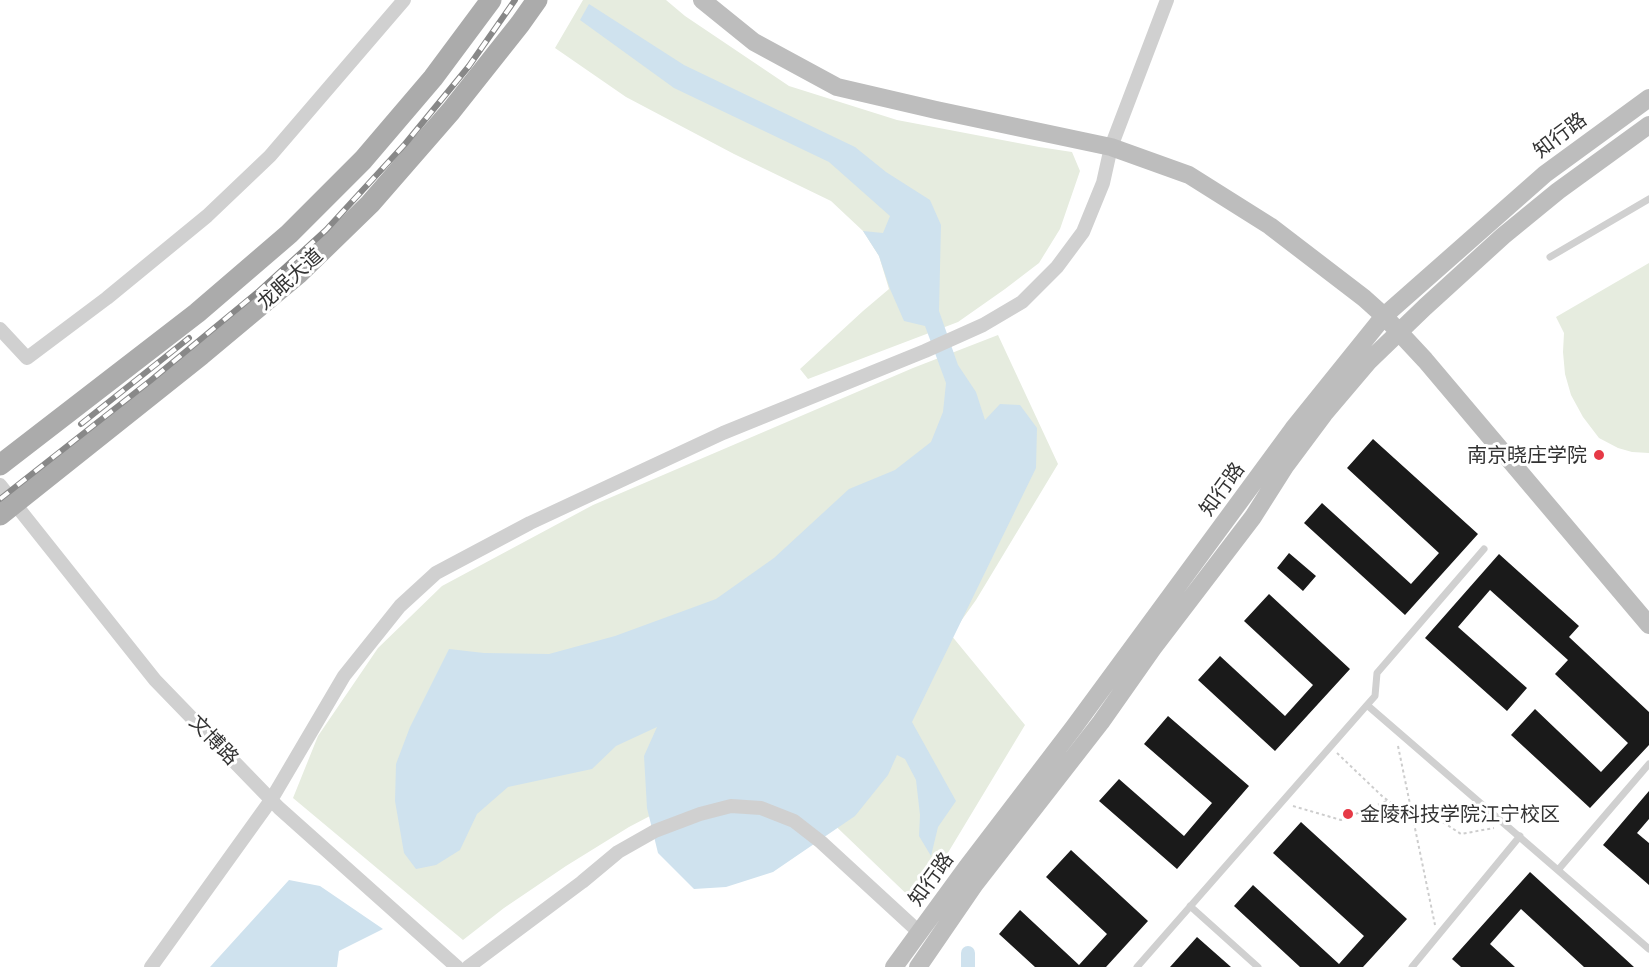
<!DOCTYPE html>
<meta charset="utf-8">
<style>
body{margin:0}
canvas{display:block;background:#fff}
</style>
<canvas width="1649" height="967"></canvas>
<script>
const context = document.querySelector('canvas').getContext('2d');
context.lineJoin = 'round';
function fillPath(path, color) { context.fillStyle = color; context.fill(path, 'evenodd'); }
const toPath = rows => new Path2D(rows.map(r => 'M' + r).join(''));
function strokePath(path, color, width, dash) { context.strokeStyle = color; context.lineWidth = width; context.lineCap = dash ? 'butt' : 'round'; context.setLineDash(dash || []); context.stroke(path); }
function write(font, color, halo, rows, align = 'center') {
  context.font = font + ' Barlow,"Noto Sans SC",sans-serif'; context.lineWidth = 6; context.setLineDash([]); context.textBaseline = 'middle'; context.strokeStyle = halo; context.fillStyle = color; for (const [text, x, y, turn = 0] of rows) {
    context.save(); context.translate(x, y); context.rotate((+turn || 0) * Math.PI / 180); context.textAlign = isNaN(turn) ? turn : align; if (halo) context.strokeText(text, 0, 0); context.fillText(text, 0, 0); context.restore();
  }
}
fillPath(toPath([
 [583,0,666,0,685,16,789,86,897,120,1039,147,1072,152,1080,171,1060,229,1039,263,1005,289,958,322,808,379,800,369,863,311,889,289,879,256,863,231,831,201,734,154,626,97,555,48],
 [1649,263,1649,453,1632,452,1618,448,1599,438,1583,417,1571,395,1565,374,1563,352,1564,333,1556,317],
 [998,335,1058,464,976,600,951,635,1025,725,917,904,798,790,688,796,629,827,566,866,504,908,463,940,293,798,318,736,378,648,442,586,593,505,913,368]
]), '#e6ecdf');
fillPath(toPath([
 [589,4,684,65,855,147,886,172,930,200,941,225,939,311,958,365,976,392,985,420,1000,404,1020,405,1037,428,1036,468,912,722,956,801,938,827,931,856,919,836,920,815,916,780,905,759,897,755,888,775,855,816,773,872,726,887,694,889,658,853,647,808,644,756,657,727,616,746,592,769,508,787,477,814,460,850,436,865,416,869,404,853,395,801,396,764,410,727,449,649,484,653,549,654,615,636,716,599,774,558,849,489,895,470,931,442,943,412,946,383,925,326,904,321,890,289,879,256,863,231,883,233,890,216,829,162,674,88,580,20],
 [289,880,320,886,383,929,339,951,337,967,210,967]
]), '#cfe2ee');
strokePath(toPath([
 [968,953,968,967]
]), '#cfe2ee', 14);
fillPath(toPath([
 [1373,439,1478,534,1405,615,1304,523,1322,503,1411,584,1439,553,1347,468],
 [1289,553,1316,576,1303,591,1277,568],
 [1499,554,1579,626,1569,637,1649,712,1649,745,1590,808,1511,735,1535,709,1601,772,1628,743,1555,674,1568,660,1490,590,1458,627,1527,688,1507,711,1425,638],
 [1269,594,1350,669,1275,751,1198,680,1220,656,1285,716,1313,685,1244,621],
 [1168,716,1249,786,1177,869,1099,801,1119,779,1184,836,1212,803,1144,744],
 [1649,791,1649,819,1637,833,1649,843,1649,885,1603,845],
 [1301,822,1407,919,1363,967,1300,967,1234,906,1253,885,1339,964,1364,936,1273,853],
 [1071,850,1148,921,1106,967,1035,967,999,934,1020,910,1079,965,1107,934,1046,877],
 [1530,872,1634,967,1584,967,1521,909,1490,944,1515,967,1461,967,1452,959],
 [1197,937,1231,967,1170,967]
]), '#1a1a1a');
strokePath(toPath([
 [1398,746,1435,925],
 [1337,753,1383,797,1413,818,1435,817,1461,834,1494,828],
 [1293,806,1341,820,1387,801]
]), '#cdcdcd', 2, [3, 3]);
strokePath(toPath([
 [1550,257,1649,199],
 [1367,705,1375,696,1377,673,1484,549],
 [1558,870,1649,764],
 [1190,906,1258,967],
 [1137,967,1367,705,1649,949],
 [1412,967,1520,836]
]), '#d0d0d0', 7);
strokePath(toPath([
 [0,329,27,358,107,298,207,216,270,156,404,0],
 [0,485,155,680,279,808,457,967],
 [151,967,271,800,344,676,400,606,436,573,530,523,723,433,925,351,983,325,1022,302,1057,267,1083,232,1103,183,1111,147,1167,0],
 [468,967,582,882,618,852,655,831,700,814,731,806,761,808,794,821,821,842,920,933]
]), '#d0d0d0', 14);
strokePath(toPath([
 [702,0,754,42,837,87,936,110,1111,147,1189,175,1270,226,1364,298,1384,316,1425,360,1649,625],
 [894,967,967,867,1074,727,1293,429,1384,316,1545,174,1649,98],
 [918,967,975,884,1101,722,1153,648,1253,517,1286,465,1324,414,1369,361,1425,307,1503,236,1558,191,1649,125]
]), '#bdbdbd', 18);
strokePath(toPath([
 [0,465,197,313,289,234,363,160,433,78,491,0],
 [0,515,201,355,298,274,370,204,451,111,520,24,537,0]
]), '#ababab', 21);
const rail = toPath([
 [81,424,189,338],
 [0,499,150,381,259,291,326,230,405,144,469,66,515,0]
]);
strokePath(rail, '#888', 6);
strokePath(rail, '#fff', 4, [11]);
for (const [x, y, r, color] of [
 [1599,455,6,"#e63946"],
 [1348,814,6,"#e63946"]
]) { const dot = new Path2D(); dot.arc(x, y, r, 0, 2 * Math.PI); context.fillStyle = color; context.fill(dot); strokePath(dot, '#fff', 2); }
write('20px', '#333', '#fff', [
 ["知行路",1560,135,-37],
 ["龙眠大道",290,279,-42],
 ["知行路",1222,489,-54],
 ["文博路",214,740,46],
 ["知行路",931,879,-54]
]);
write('20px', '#333', '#fff', [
 ["南京晓庄学院",1587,455],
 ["金陵科技学院江宁校区",1360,814,"left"]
], 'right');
</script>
